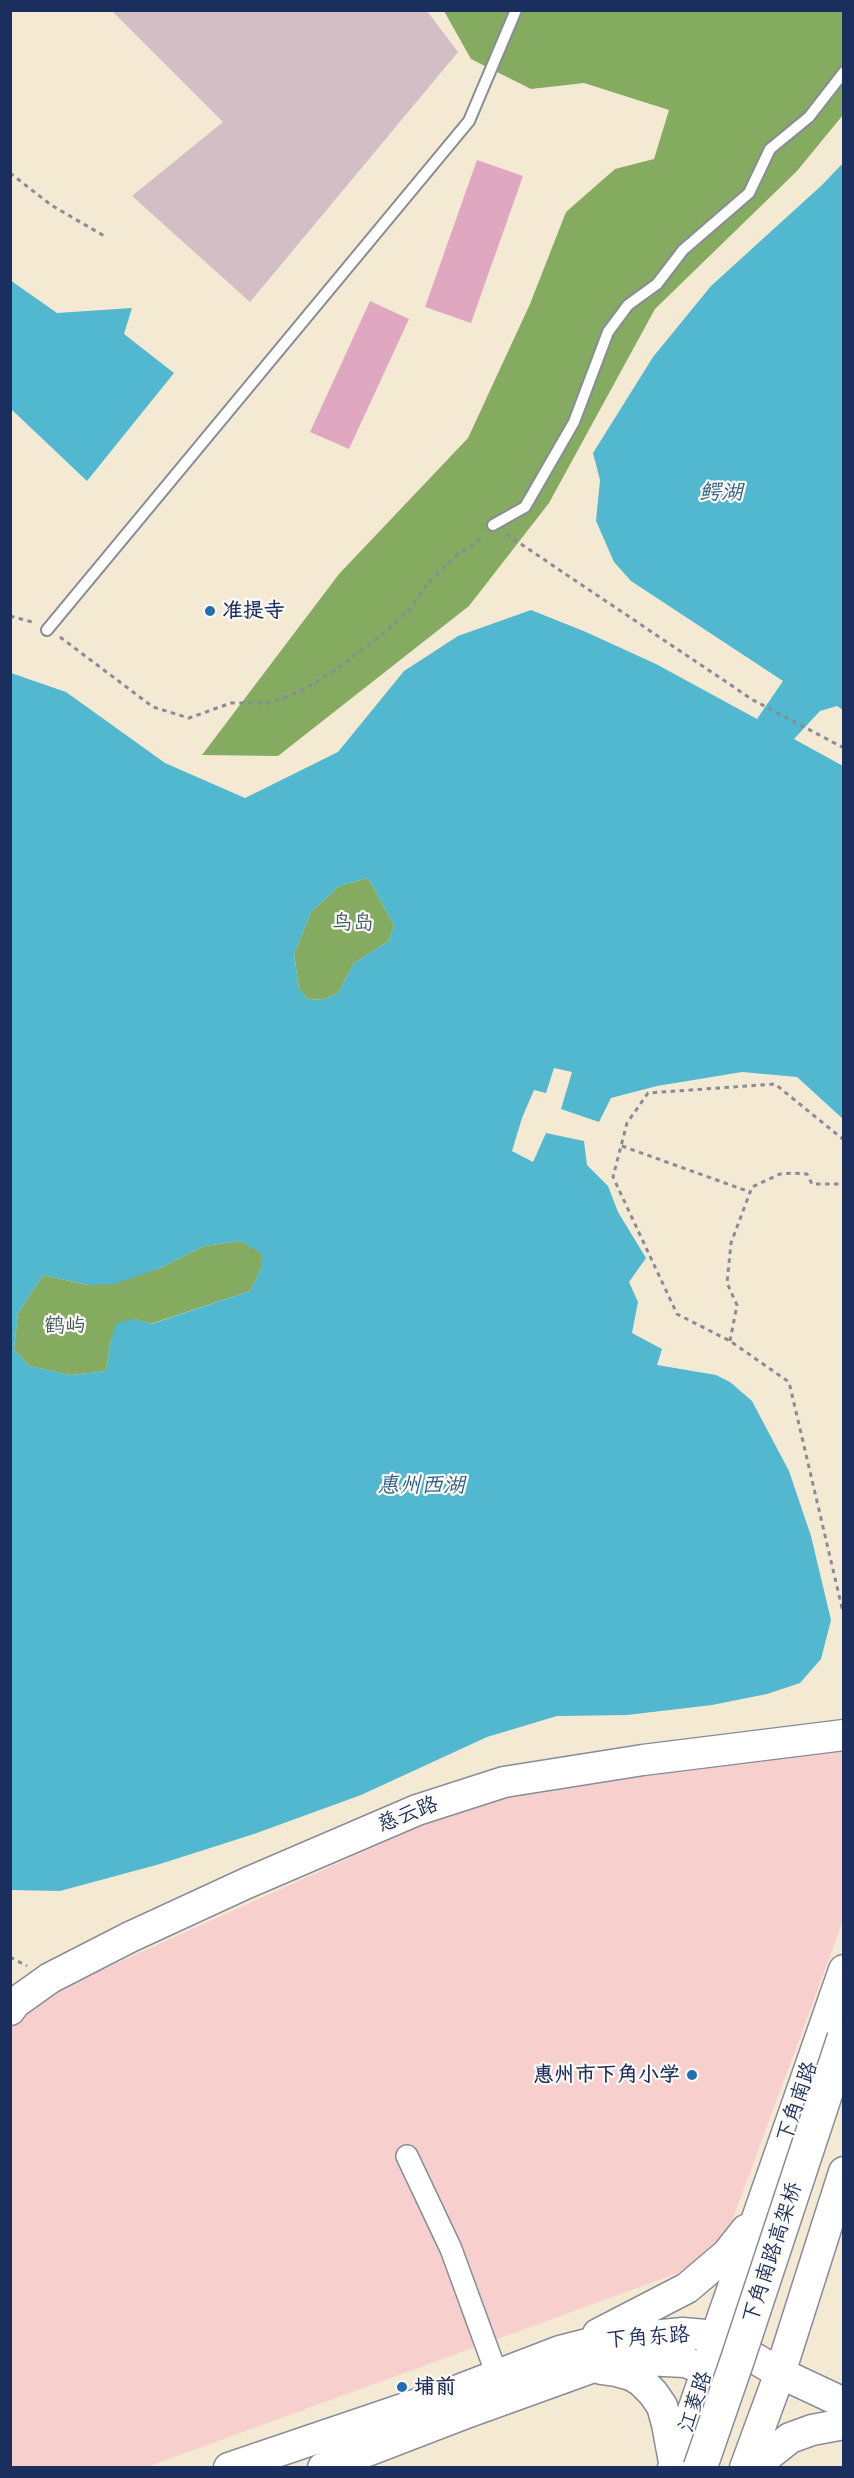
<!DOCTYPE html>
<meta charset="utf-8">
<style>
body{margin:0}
#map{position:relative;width:854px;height:2478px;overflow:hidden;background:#f4ead4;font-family:Caveat,sans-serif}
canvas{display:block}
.frame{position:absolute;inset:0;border:12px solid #1b2f5e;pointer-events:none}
</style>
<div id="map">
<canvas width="854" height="2478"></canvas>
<div class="frame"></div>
</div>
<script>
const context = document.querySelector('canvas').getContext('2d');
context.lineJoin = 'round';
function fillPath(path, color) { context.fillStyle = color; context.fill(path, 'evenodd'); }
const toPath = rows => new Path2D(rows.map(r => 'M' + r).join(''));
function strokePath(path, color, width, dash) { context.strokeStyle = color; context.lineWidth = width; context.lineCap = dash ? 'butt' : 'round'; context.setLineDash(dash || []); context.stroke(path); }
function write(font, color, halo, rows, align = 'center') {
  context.font = font + ' Caveat,"LXGW WenKai TC",sans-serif'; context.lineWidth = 4.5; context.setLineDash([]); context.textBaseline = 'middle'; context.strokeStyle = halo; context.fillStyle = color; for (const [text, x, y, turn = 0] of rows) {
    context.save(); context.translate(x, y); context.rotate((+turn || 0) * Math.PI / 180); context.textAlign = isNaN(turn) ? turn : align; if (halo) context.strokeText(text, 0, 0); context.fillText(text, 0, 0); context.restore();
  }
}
fillPath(toPath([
 [843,1745,843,1921,725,2240,678,2273,147,2467,11,2467,10,2025,22,2006,469,1804]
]), '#f7d0ce');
fillPath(toPath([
 [115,10,427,11,458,52,250,302,132,196,223,122,113,12]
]), '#d2bec4');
fillPath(toPath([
 [444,11,843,11,843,115,797,171,655,309,549,503,469,606,278,756,202,755,339,574,468,438,530,304,566,212,615,169,654,159,669,110,584,83,531,89,471,59],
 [368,878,394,925,389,941,354,963,338,993,325,999,309,1000,299,989,294,954,311,912,339,886],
 [240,1241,261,1252,261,1269,250,1291,150,1324,135,1319,111,1339,106,1371,71,1375,29,1366,14,1349,18,1313,43,1275,88,1285,158,1269,204,1246]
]), '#85ab61');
fillPath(toPath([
 [843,163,843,710,837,706,820,711,794,739,843,766,843,1119,797,1077,742,1072,657,1086,611,1098,599,1122,561,1109,572,1072,554,1068,546,1093,534,1090,522,1118,512,1151,533,1162,546,1133,584,1141,587,1165,608,1186,618,1212,646,1258,629,1282,638,1302,632,1333,662,1349,657,1365,716,1375,730,1382,752,1401,789,1471,811,1536,831,1620,821,1659,800,1683,767,1694,712,1705,627,1715,557,1716,487,1737,361,1795,254,1834,160,1864,60,1891,11,1890,11,673,66,692,165,763,245,798,338,752,404,671,458,636,531,610,586,632,656,664,757,719,783,681,631,581,614,562,596,521,600,480,593,453,653,357,711,286,822,185],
 [368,878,394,925,389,941,354,963,338,993,325,999,309,1000,299,989,294,954,311,912,339,886],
 [240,1241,261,1253,261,1269,250,1291,151,1324,135,1319,117,1323,111,1339,106,1371,71,1375,29,1366,14,1349,18,1313,43,1275,88,1285,114,1284,158,1269,204,1246],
 [10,280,57,313,132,308,124,334,174,373,87,481,11,409]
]), '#51b8cf');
fillPath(toPath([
 [477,160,523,176,471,323,425,307],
 [370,301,409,319,349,449,310,432]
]), '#e0a8c0');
const lane = toPath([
 [493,525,525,507,574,422,608,332,628,305,657,284,683,250,749,193,770,149,809,117,844,72],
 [47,630,469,121,516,10]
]);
const street = toPath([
 [407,2156,451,2249,497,2375]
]);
const secondary = toPath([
 [10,2010,15,2003,50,1978,130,1937,247,1883,417,1810,504,1782,643,1760,844,1735],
 [598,2334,687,2288,727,2254,746,2230],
 [601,2369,616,2371,631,2375,641,2381,653,2393,662,2406,667,2424,674,2462],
 [229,2468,456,2391,560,2351,591,2343,631,2338,683,2333,716,2336,780,2373,844,2403],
 [323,2468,466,2413,602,2364,623,2359,685,2362,707,2370,725,2371],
 [673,2468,707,2370,716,2336,844,1970],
 [745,2468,780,2373,844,2172],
 [752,2468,790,2438,812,2430,844,2424]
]);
strokePath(lane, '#888c99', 14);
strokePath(street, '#888c99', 24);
strokePath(secondary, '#888c99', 33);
strokePath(toPath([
 [10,173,51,205,106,237],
 [506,534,753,700,844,748],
 [10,616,36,623],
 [60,637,153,707,189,718,231,703,271,703,304,689,337,669,377,639,410,609,428,583,459,553,471,547,483,535],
 [844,1140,775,1084,648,1093,627,1123,613,1177,677,1314,730,1341,789,1382,842,1608,844,1608],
 [622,1146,750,1192],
 [730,1341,737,1305,727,1283,731,1243,752,1187,780,1174,793,1173,807,1174,812,1184,844,1184],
 [10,1957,27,1966]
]), '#888c99', 3, [4.5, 4.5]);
strokePath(lane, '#fff', 10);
strokePath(street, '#fff', 21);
strokePath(secondary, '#fff', 30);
const primaryBridge = toPath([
 [700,2468,737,2361,844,2038]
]);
strokePath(primaryBridge, '#888c99', 36, []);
strokePath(primaryBridge, '#fff', 33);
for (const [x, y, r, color] of [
 [210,611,6,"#1f6fb2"],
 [692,2075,6,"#1f6fb2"],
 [402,2387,6,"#1f6fb2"]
]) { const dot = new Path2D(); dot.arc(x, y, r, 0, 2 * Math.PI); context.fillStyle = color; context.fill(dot); strokePath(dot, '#fdfcf7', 2); }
write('bold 21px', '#1b2f5e', '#fdfcf7', [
 ["准提寺",222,611],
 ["惠州市下角小学",680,2075,"right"],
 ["埔前",414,2387]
], 'left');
write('21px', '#455c63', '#fdfcf7', [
 ["鸟岛",353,923],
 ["鹤屿",65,1326]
]);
write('21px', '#1b2f5e', '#fdfcf7', [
 ["慈云路",408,1815,-21],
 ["下角南路",798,2102,-71],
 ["下角南路高架桥",773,2253,-72],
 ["下角东路",648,2338,-4],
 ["江菱路",696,2402,-71]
]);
write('italic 22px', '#2e5f86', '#fdfcf7', [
 ["鳄湖",721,493],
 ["惠州西湖",421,1486]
]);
</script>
